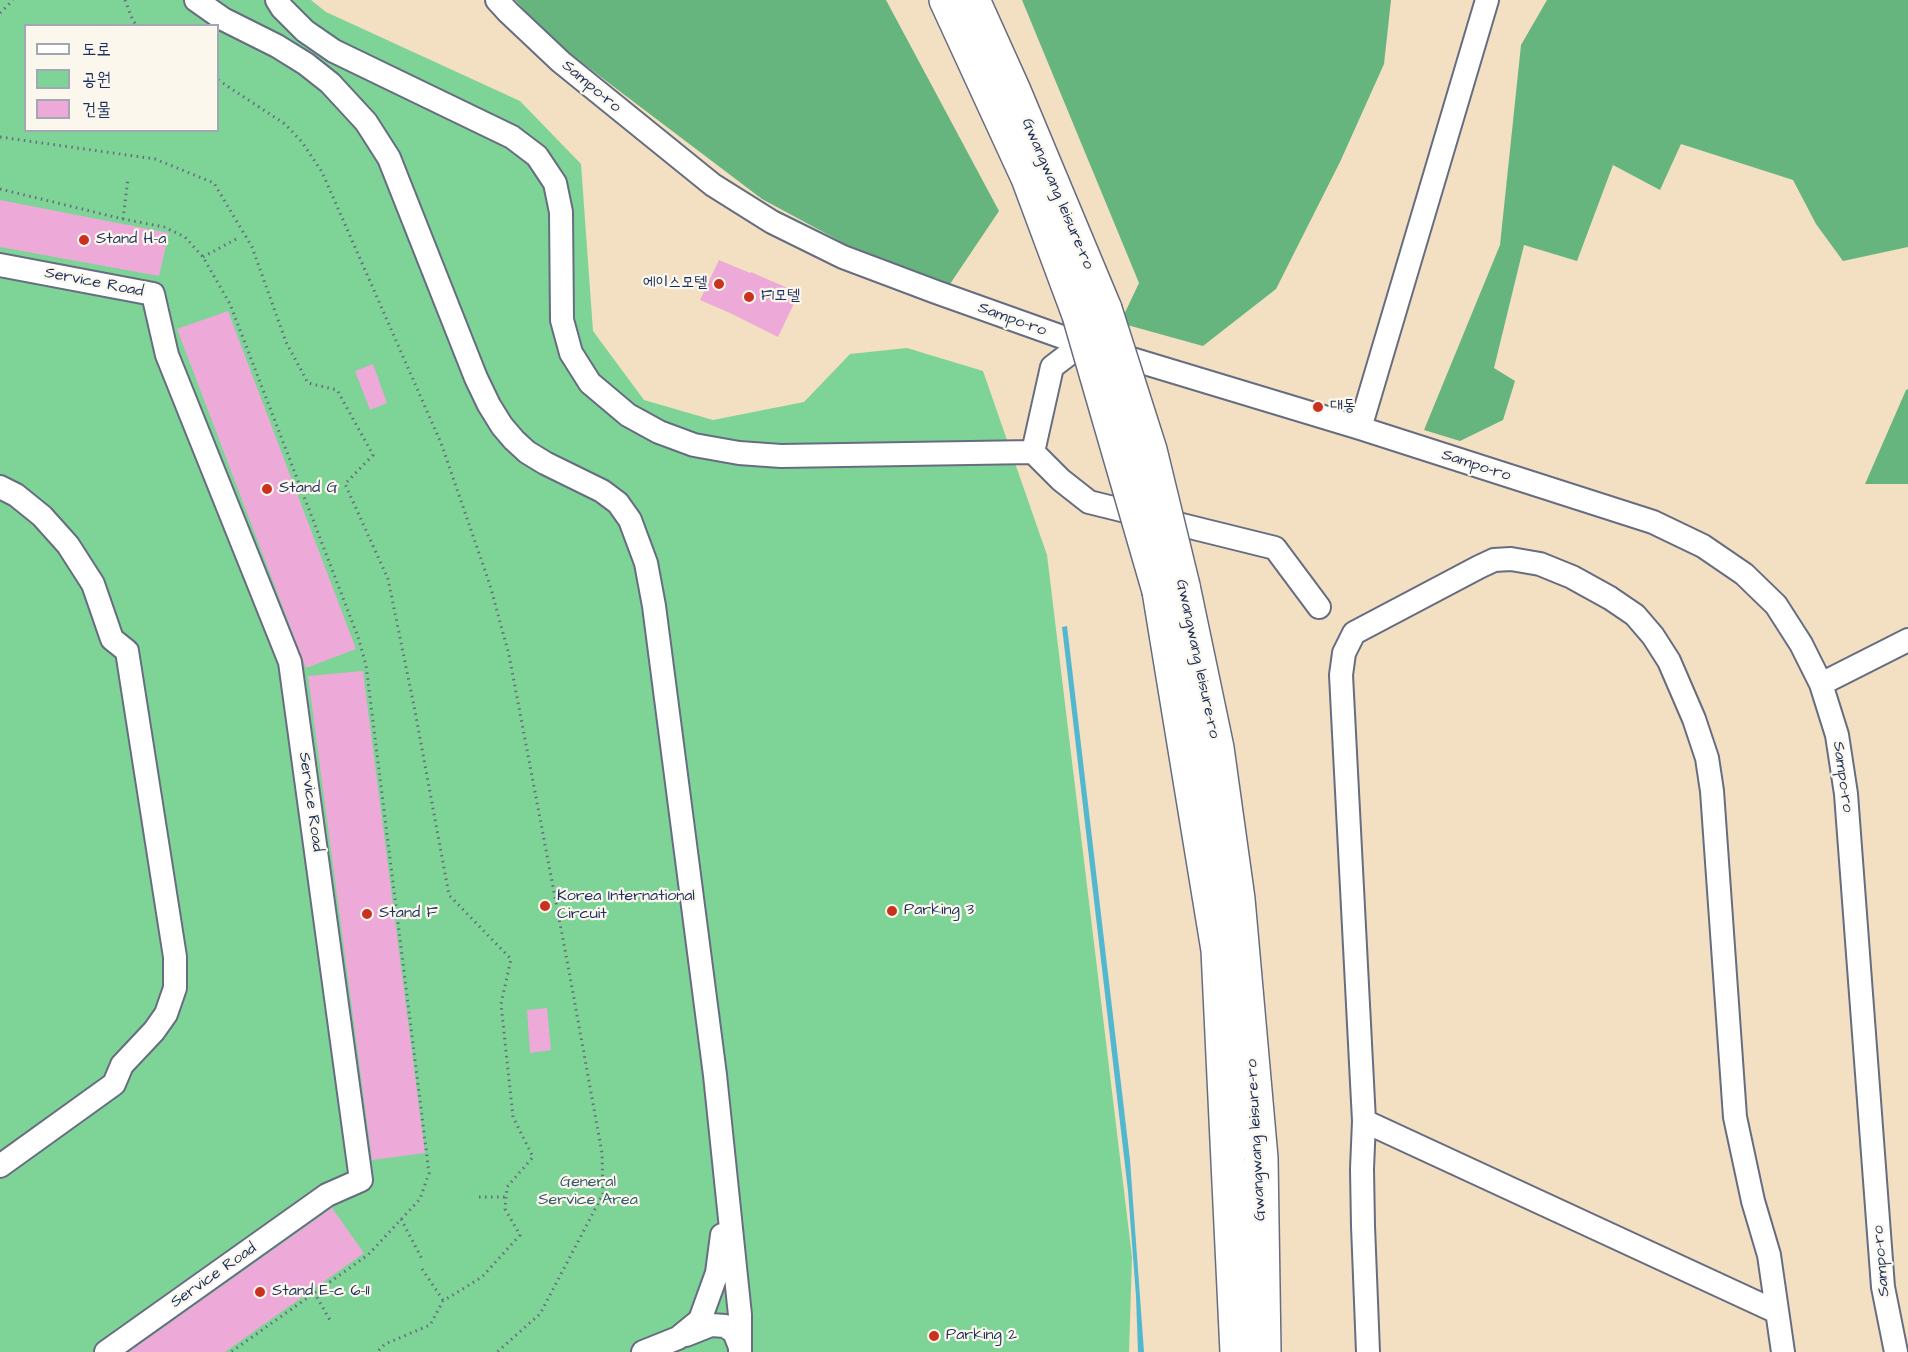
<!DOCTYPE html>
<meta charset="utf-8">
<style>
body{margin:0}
#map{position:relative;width:1908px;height:1352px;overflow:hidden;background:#f3dfc2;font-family:"Architects Daughter","Poor Story",sans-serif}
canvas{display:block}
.legend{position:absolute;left:24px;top:24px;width:195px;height:108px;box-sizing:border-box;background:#fbf7ec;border:2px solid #a1a7b3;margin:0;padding:8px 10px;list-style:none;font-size:18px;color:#1b2f5e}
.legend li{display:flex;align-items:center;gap:12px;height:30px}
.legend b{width:30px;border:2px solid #a1a7b3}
</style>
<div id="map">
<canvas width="1908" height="1352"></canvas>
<ul class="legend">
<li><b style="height:8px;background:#fff"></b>도로</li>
<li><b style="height:16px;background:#7ed396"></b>공원</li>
<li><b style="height:16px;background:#edaad9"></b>건물</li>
</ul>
</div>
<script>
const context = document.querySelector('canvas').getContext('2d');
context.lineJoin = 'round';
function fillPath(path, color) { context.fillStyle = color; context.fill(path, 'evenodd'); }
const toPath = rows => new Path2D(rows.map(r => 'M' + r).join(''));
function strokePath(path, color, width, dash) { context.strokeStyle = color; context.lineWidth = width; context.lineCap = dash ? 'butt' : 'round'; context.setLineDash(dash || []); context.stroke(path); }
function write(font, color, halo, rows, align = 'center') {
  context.font = font + ' "Architects Daughter","Poor Story",sans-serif'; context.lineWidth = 4.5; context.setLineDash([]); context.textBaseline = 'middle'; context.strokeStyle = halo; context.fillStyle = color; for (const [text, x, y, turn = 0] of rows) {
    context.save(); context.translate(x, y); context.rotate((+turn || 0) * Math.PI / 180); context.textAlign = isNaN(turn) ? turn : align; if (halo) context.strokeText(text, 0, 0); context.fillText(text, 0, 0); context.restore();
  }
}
fillPath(toPath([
 [0,0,311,0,326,12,520,101,581,164,593,331,644,400,713,420,804,402,850,354,907,348,983,371,1047,555,1132,1257,1129,1352,0,1352],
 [26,26,218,26,218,130,26,130]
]), '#7ed396');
fillPath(toPath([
 [515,0,886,0,999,211,950,284,849,246,762,199,556,43],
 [1022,0,1391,0,1384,64,1340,162,1276,289,1203,346,1120,323,1139,283],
 [1547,0,1908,0,1908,247,1843,261,1816,224,1793,180,1681,144,1660,190,1613,165,1577,261,1524,245,1494,368,1515,381,1503,420,1460,441,1424,430,1500,245,1521,45],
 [1908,389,1908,484,1865,484,1906,390]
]), '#66b57f');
fillPath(toPath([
 [1067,626,1130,1160,1144,1352,1138,1352,1136,1296,1128,1191,1062,627]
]), '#51b8cf');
fillPath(toPath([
 [0,200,169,233,159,276,0,247],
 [719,260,750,273,751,272,799,293,778,337,730,313,700,300],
 [228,311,356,649,306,668,177,329],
 [373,364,387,403,370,410,355,371],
 [363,671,425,1153,372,1160,308,676],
 [547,1008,551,1050,530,1053,527,1010],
 [332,1208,364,1253,225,1352,129,1352]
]), '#edaad9');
const minor = toPath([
 [196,0,223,19,277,46,306,64,330,83,366,122,389,158,476,378,489,405,502,426,514,440,527,452,545,463,602,491,618,503,630,520,646,563,654,606,715,1075,740,1315,740,1352],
 [277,0,282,8,305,31,334,51,512,137,537,156,555,183,561,212,562,320,571,353,590,383,628,415,659,432,694,445,739,453,781,456,1033,452,1061,480,1089,502,1275,548,1319,607],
 [497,0,508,12,561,62,713,185,772,222,843,257,936,292,1082,344,1360,428,1653,522,1703,546,1744,574,1776,605,1801,644,1821,684,1837,735,1846,794,1883,1287,1896,1352],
 [0,265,153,294,167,355,290,662,361,1180,327,1195,106,1352],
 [1360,428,1487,0],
 [1033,452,1052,367,1082,344],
 [0,487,16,495,42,516,68,545,93,584,112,639,127,651,175,957,175,988,166,1014,154,1031,122,1065,114,1084,0,1166],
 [1821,684,1908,640],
 [1364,1121,1777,1312],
 [686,1335,711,1325,725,1326,734,1332,740,1347],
 [643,1352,678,1338,700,1320,717,1273,722,1235],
 [1368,1352,1363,1226,1362,1169,1364,1121,1341,675,1344,653,1354,633,1479,567,1494,560,1511,559,1540,564,1572,577,1610,598,1635,615,1653,636,1669,661,1694,719,1707,758,1712,791,1735,1117,1753,1201,1769,1255,1783,1352]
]);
const highway = toPath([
 [946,0,1028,178,1079,315],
 [973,0,1014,91,1105,309],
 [1183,586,1217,748,1238,899,1261,1158,1264,1352],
 [1159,591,1218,950,1237,1352]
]);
strokePath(minor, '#676d81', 26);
strokePath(highway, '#676d81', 36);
strokePath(toPath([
 [125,0,133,21,138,26],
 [0,13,13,0],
 [218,80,285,124,302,142,322,172,441,443,490,585,509,655,569,971,602,1153,603,1194,540,1314,497,1352],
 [0,137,155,159,214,183,252,247,286,342,308,383,337,390,373,455,345,484,388,579,415,711,449,895,511,959,501,1004,513,1117,533,1157,507,1187,505,1209,520,1235,482,1277,443,1301,430,1325,385,1344,377,1352],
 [0,189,123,219,164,227,185,237,203,257,230,304,358,637,366,665,429,1173,420,1199,368,1255,231,1352],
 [123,219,128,178],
 [203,257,238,238],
 [479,1197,506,1197],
 [401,1219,422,1259],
 [422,1269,443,1300],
 [314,1292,331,1322]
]), '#676d81', 3, [1.5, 4.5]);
strokePath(minor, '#fff', 22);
strokePath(highway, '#fff', 33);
const highwayBridge = toPath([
 [1105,309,1150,450,1183,586],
 [1079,315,1159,591]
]);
strokePath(highwayBridge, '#676d81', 36, []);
strokePath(highwayBridge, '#fff', 33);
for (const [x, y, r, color] of [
 [84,240,6,"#c8321e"],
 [719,284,6,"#c8321e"],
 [749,297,6,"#c8321e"],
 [1318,407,6,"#c8321e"],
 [267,489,6,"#c8321e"],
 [545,906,6,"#c8321e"],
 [892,911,6,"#c8321e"],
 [367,914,6,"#c8321e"],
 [260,1292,6,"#c8321e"],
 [934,1336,6,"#c8321e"]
]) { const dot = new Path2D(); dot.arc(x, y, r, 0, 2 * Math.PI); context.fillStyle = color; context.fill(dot); strokePath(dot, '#fbf7ec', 2); }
write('16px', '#1b2f5e', '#fbf7ec', [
 ["Sampo-ro",591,87,40],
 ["Gwangwang leisure-ro",1057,194,67],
 ["Service Road",94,283,11],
 ["Sampo-ro",1012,320,20],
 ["Sampo-ro",1476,466,18],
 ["Gwangwang leisure-ro",1197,659,78],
 ["Sampo-ro",1842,777,82],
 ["Service Road",310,802,82],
 ["Gwangwang leisure-ro",1257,1140,-93],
 ["Sampo-ro",1882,1261,-95],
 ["Service Road",214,1276,-35]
]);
write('16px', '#1b2f5e', '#fbf7ec', [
 ["Stand H-a",96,240],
 ["에이스모텔",707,284,"right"],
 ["F1모텔",761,297],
 ["대동",1330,407],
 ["Stand G",279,489],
 ["Korea International",557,897],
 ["Circuit",557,915],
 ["Parking 3",904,911],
 ["Stand F",379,914],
 ["Stand E-c 6-11",272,1292],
 ["Parking 2",946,1336]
], 'left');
write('16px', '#34586c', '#fbf7ec', [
 ["General",588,1183],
 ["Service Area",588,1201]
]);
</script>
